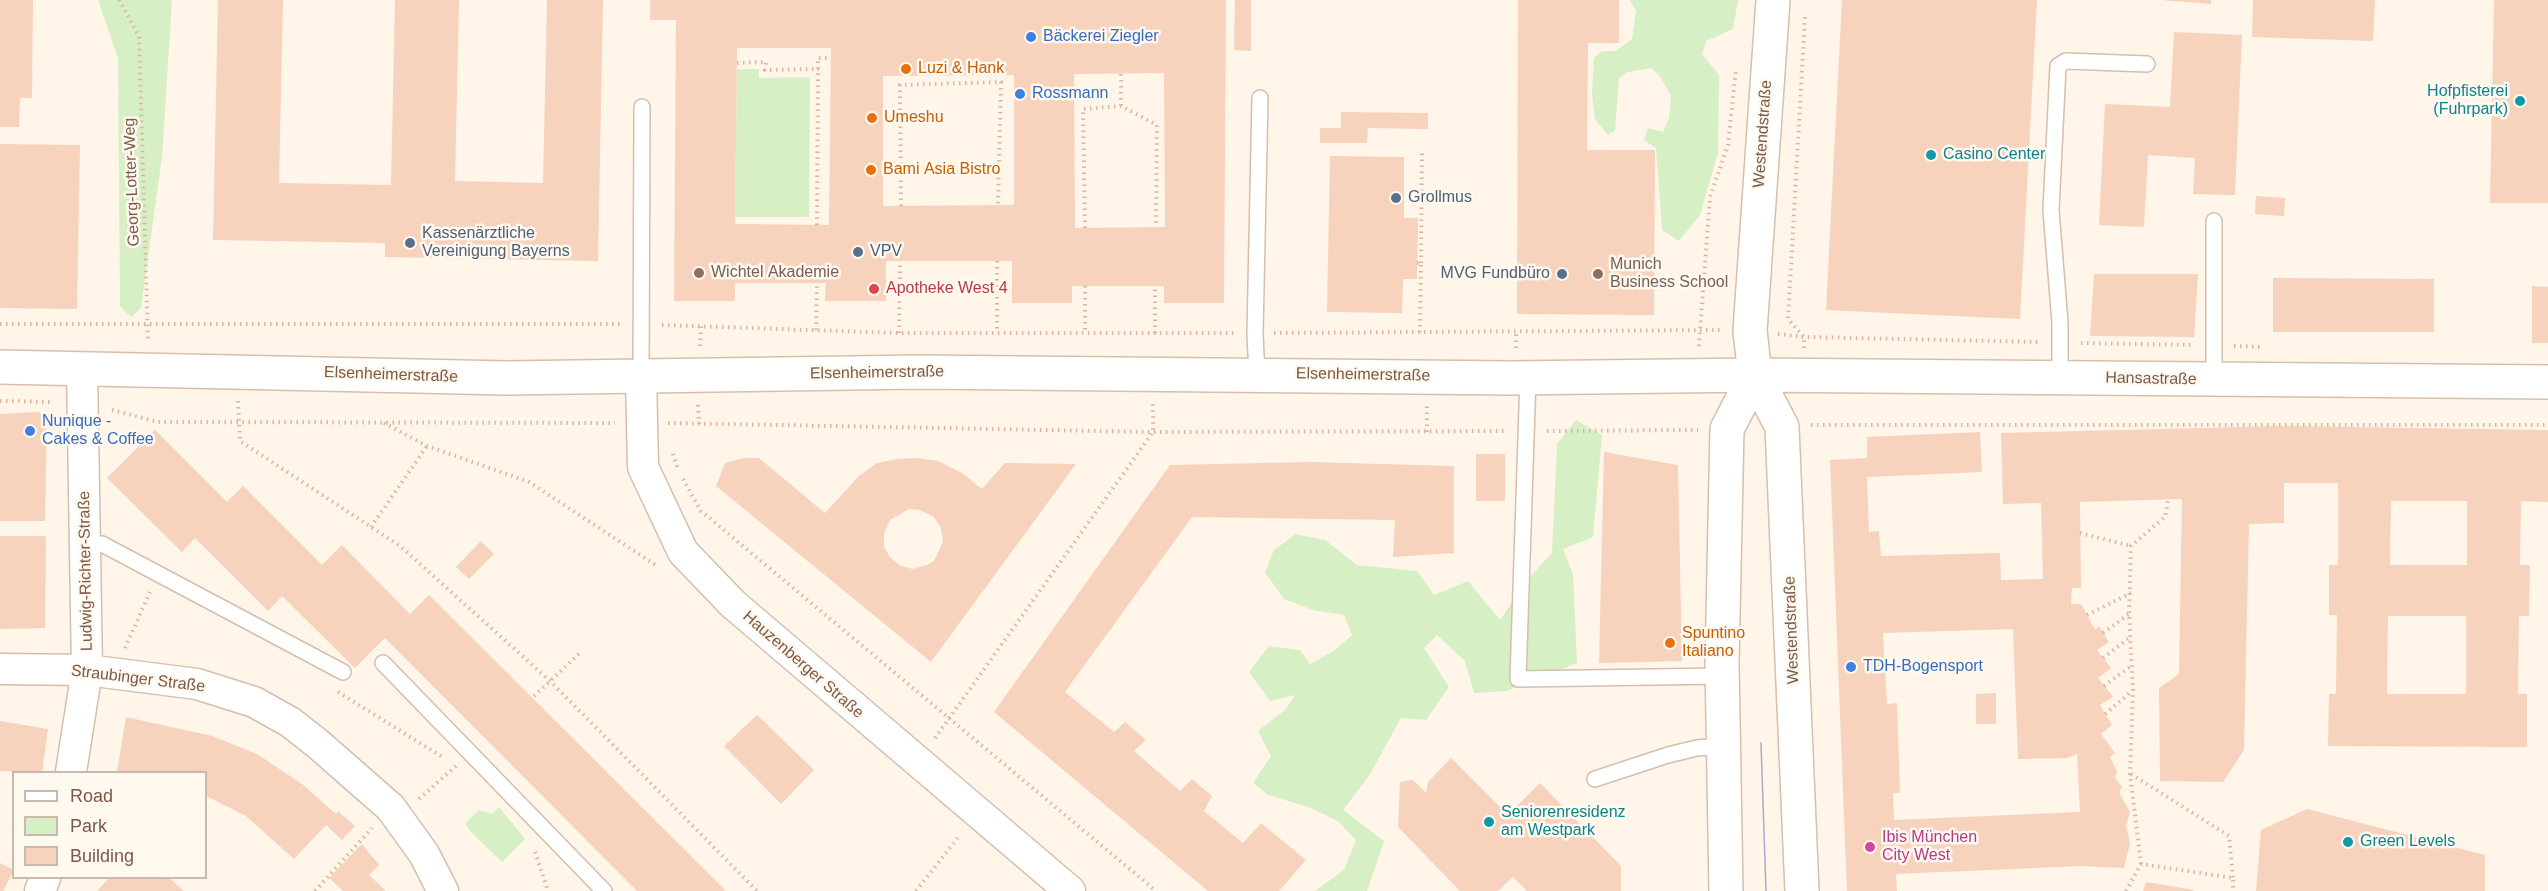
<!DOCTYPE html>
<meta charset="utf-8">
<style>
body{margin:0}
#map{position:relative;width:2548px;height:891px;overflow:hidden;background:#fff5e8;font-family:Arial,sans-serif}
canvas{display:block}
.legend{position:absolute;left:12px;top:771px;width:195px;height:108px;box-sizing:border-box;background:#fff9f0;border:2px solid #cbb9ad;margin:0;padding:8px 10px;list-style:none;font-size:18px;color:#7c5948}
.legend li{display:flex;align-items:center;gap:12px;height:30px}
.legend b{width:30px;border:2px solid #cbb9ad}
</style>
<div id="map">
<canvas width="2548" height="891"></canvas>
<ul class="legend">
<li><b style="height:8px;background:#fff"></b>Road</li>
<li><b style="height:16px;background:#d6efc4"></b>Park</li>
<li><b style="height:16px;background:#f7d2bc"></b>Building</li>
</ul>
</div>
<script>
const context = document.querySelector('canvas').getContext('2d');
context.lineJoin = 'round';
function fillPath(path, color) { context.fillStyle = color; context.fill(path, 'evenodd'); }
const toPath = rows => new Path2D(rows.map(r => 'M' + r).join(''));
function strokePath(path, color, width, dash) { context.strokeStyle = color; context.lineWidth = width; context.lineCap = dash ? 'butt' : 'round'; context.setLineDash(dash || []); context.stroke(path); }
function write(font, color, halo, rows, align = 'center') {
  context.font = font + ' Arial,sans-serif'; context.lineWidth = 5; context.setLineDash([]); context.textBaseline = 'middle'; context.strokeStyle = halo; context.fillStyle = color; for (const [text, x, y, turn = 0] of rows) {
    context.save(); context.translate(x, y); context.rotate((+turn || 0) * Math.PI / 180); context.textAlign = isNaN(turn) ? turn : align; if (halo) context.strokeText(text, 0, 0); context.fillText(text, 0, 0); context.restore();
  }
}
fillPath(toPath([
 [98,0,172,0,162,157,141,308,131,317,120,306,118,58],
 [1630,0,1738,0,1733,29,1706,41,1702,54,1719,75,1718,153,1700,215,1679,241,1662,230,1656,148,1644,140,1648,128,1663,132,1669,118,1671,96,1660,76,1651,68,1628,72,1619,78,1615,130,1608,135,1595,119,1592,95,1594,58,1602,51,1616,51,1632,39,1636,11],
 [737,69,759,69,759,78,810,77,809,217,735,217],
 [1576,420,1602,435,1593,537,1563,549,1573,574,1577,663,1507,691,1474,693,1465,661,1437,635,1424,648,1449,687,1426,720,1401,718,1369,776,1343,810,1384,841,1367,891,1315,891,1344,870,1356,840,1338,821,1308,807,1268,795,1253,783,1271,756,1258,731,1285,710,1295,695,1270,701,1249,672,1269,646,1300,650,1310,664,1335,650,1352,635,1344,615,1313,610,1284,599,1265,572,1274,550,1296,534,1325,540,1357,565,1417,571,1434,595,1468,581,1500,620,1528,579,1552,553,1557,444],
 [499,807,525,839,502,862,469,830,466,823,479,810,492,814]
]), '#d6efc4');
fillPath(toPath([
 [0,0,33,0,32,98,20,98,19,127,0,127],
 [218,0,283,0,279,183,391,185,395,0,459,0,455,181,543,183,547,0,603,0,598,261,385,257,385,243,213,240],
 [650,0,1226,0,1224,303,1164,303,1164,286,1072,286,1072,303,1012,303,1012,261,886,261,886,301,825,301,826,283,735,283,735,301,674,301,676,20,650,20],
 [737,48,831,48,829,225,735,224],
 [1164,73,1165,227,1075,228,1074,74],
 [1014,75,1014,205,883,206,883,76],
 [1235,0,1251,0,1251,51,1234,50],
 [1518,0,1619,0,1619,43,1588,43,1587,150,1655,150,1654,315,1517,314],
 [1842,0,2037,0,2020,319,1826,310],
 [2161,0,2211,0,2211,4],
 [2253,0,2375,0,2373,41,2252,37],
 [2494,0,2548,0,2548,203,2490,203],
 [2174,32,2242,35,2235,195,2193,194,2195,158,2148,155,2144,227,2099,225,2105,104,2170,107],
 [1341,112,1428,113,1428,129,1368,128,1367,143,1320,143,1320,128,1341,128],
 [0,144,80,145,77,309,0,308],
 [1330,156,1404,157,1404,218,1418,218,1417,279,1403,279,1402,313,1327,312],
 [2256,196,2285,198,2284,216,2255,214],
 [2094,274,2198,274,2194,337,2090,336],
 [2273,278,2434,279,2434,332,2273,332],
 [2532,286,2548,287,2548,343,2532,343],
 [39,412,47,419,45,521,0,521,0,414],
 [2282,426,2548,430,2548,502,2521,501,2520,565,2530,565,2529,616,2519,616,2518,694,2527,694,2527,747,2328,746,2329,694,2336,694,2337,615,2329,615,2329,565,2338,565,2338,483,2284,483,2284,523,2249,524,2244,750,2223,782,2160,781,2159,688,2179,674,2182,499,2080,502,2081,588,2072,588,2071,604,2081,604,2095,630,2099,626,2109,642,2097,650,2111,668,2098,678,2113,697,2100,705,2112,725,2101,734,2115,753,2110,757,2117,771,2115,778,2122,787,2119,792,2130,812,2126,826,2130,843,2124,868,2082,866,1896,874,1897,891,1847,891,1830,460,1867,458,1867,437,1980,432,1982,472,1867,477,1869,532,1879,531,1881,556,2000,553,2001,580,2043,579,2041,503,2003,504,2001,433],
 [2391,501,2467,501,2467,565,2390,565],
 [2388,616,2466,616,2466,694,2387,694],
 [2013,629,2018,759,2067,758,2077,754,2080,812,1894,820,1893,793,1900,793,1897,703,1887,704,1883,633],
 [155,430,227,502,243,486,322,565,342,545,410,614,429,595,726,891,637,891,385,638,355,668,282,596,268,611,195,538,182,552,107,478],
 [1604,452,1678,465,1682,661,1599,663],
 [1476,454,1505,454,1505,501,1476,501],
 [744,458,759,458,825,513,859,476,877,463,898,459,917,458,938,461,962,473,982,489,1005,463,1076,464,931,662,716,486,725,463],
 [909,509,920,510,934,517,941,528,943,542,934,561,927,565,912,569,899,565,890,557,884,547,884,533,890,520],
 [1311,462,1454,466,1454,553,1393,557,1395,520,1192,517,1065,692,1114,732,1125,722,1146,740,1134,751,1180,791,1192,779,1212,796,1204,811,1243,843,1261,823,1306,860,1279,891,1208,891,994,712,1170,465],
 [0,536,46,536,45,628,0,629],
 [481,541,494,554,469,579,456,567],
 [1996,693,1996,724,1976,724,1976,694],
 [757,715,814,770,781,804,724,746],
 [126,717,212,736,257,754,302,784,336,814,338,811,355,826,342,840,326,825,294,859,246,816,206,796,206,772,117,772],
 [0,721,48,729,42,772,0,771],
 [1451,758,1508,815,1540,783,1621,866,1621,891,1527,891,1513,877,1498,891,1460,891,1398,827,1400,782,1413,780,1426,793,1428,782],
 [2307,809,2485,855,2485,891,2256,891,2261,830],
 [362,844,379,865,369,875,386,891,343,891,329,878],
 [0,863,14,870,3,891,0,891],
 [109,878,169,878,184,891,97,891],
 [2146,882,2194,890,2194,891,2143,891]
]), '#f7d2bc');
const lane = toPath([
 [1257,374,1255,334,1260,98],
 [641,376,642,107],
 [1528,378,1518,679,1723,676],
 [2060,378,2060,323,2051,210,2058,66,2066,61,2147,64],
 [2214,379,2214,221],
 [102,544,343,672],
 [383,663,604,891],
 [1595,779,1668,755,1697,748,1723,746]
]);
const street = toPath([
 [641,376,643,467,683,552,733,604,1070,891],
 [0,669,87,670,197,684,254,702,290,722,318,744,391,808,424,854,443,891],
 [71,772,87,670,82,368],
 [40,891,45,878]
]);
const secondary = toPath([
 [1773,0,1750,331,1755,375,1782,427,1802,891],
 [0,367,507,378,919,372,1511,378,1755,375,2548,382],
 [1726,891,1722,663,1727,429,1755,375]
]);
strokePath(lane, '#d5beae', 18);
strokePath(street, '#d5beae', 33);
strokePath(secondary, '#d9beab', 36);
strokePath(toPath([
 [119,0,139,36,148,341],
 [737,63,766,62,765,70,819,69],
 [1121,74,1121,106],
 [901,206,900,85,1001,82,998,205],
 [817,225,818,58,831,58],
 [1085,228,1083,109,1121,106,1157,125,1156,227],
 [997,261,997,332],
 [1417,263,1421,263,1420,332],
 [1421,263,1422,150],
 [1085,286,1085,333],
 [0,324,622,324],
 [662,325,899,333,1234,333],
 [816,330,817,283],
 [899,333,900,261],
 [1155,333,1155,286],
 [1274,333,1720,330],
 [1778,334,1804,337,2040,342],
 [2081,343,2193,345],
 [700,346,701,326],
 [1699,346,1710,197,1728,145,1736,69],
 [2234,346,2262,347],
 [1516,348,1516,331],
 [1804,348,1804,337,1788,319,1805,17],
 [0,401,54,402],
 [238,401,240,441,400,546,550,681,757,891],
 [698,405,699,424],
 [112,410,158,422,615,423],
 [384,423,427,446,529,482,657,566],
 [668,423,1153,432,1506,431],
 [1811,425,2548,425],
 [1547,431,1698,430],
 [1427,432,1427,406],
 [673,454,678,469],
 [683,479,701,511,1156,891],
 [371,527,427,446],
 [2080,533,2131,546],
 [2087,615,2131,593],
 [2103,633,2129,614],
 [125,648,150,592],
 [2103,658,2129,638],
 [2104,686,2131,666],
 [338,692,444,758],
 [534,696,579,654],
 [2105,714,2132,691],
 [935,738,1153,432,1153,404],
 [2131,774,2229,836,2233,878],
 [419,799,456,766],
 [535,852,548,891],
 [2141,864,2130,774,2133,690,2129,613,2131,546,2165,517,2168,500],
 [315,891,372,828],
 [916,891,960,835],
 [2126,891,2141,864,2233,878,2233,891]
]), '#ddb59e', 4, [1.5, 4.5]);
strokePath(lane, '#fff', 15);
strokePath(street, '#fff', 30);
strokePath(secondary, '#fff', 33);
strokePath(toPath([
 [1761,743,1766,891]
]), '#b8a3cb', 1.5);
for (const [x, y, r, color] of [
 [1031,37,6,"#3f7fe0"],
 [906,69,6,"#e8710a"],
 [1020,94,6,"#3f7fe0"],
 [2520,101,6,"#0f9aa8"],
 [872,118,6,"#e8710a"],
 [1931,155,6,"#0f9aa8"],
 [871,170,6,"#e8710a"],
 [1396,198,6,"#5c6f8a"],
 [410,243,6,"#5c6f8a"],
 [858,252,6,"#5c6f8a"],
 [699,273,6,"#8d6e63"],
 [1562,274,6,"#5c6f8a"],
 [1598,274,6,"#8d6e63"],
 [874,289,6,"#e0444e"],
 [30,431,6,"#3f7fe0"],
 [1670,643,6,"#e8710a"],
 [1851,667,6,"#3f7fe0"],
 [1489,822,6,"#0f9aa8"],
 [2348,842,6,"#0f9aa8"],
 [1870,847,6,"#d1479c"]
]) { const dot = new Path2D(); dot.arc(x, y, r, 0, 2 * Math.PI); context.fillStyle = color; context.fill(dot); strokePath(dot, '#fff9f0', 2); }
write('16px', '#366cbe', '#fff9f0', [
 ["Bäckerei Ziegler",1043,37],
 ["Rossmann",1032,94],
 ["Nunique -",42,422],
 ["Cakes & Coffee",42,440],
 ["TDH-Bogensport",1863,667]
], 'left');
write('16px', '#c56008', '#fff9f0', [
 ["Luzi & Hank",918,69],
 ["Umeshu",884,118],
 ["Bami Asia Bistro",883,170],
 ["Spuntino",1682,634],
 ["Italiano",1682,652]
], 'left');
write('16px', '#0d838f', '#fff9f0', [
 ["Hofpfisterei",2508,92,"right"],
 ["(Fuhrpark)",2508,110,"right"],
 ["Casino Center",1943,155],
 ["Seniorenresidenz",1501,813],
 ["am Westpark",1501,831],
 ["Green Levels",2360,842]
], 'left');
write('16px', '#7c5948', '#fff9f0', [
 ["Westendstraße",1763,134,-86],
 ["Georg-Lotter-Weg",132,182,-92],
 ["Elsenheimerstraße",877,373,-1],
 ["Elsenheimerstraße",391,375,2],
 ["Elsenheimerstraße",1363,375,1],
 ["Hansastraße",2151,379,1],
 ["Ludwig-Richter-Straße",86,571,-91],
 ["Westendstraße",1792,630,-92],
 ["Hauzenberger Straße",803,665,41],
 ["Straubinger Straße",138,679,7]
]);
write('16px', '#4e5e75', '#fff9f0', [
 ["Grollmus",1408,198],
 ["Kassenärztliche",422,234],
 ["Vereinigung Bayerns",422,252],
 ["VPV",870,252],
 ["MVG Fundbüro",1550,274,"right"]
], 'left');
write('16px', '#785e54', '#fff9f0', [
 ["Munich",1610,265],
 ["Business School",1610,283],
 ["Wichtel Akademie",711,273]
], 'left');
write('16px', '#be3a42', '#fff9f0', [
 ["Apotheke West 4",886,289]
], 'left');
write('16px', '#b23c85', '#fff9f0', [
 ["Ibis München",1882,838],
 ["City West",1882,856]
], 'left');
</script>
